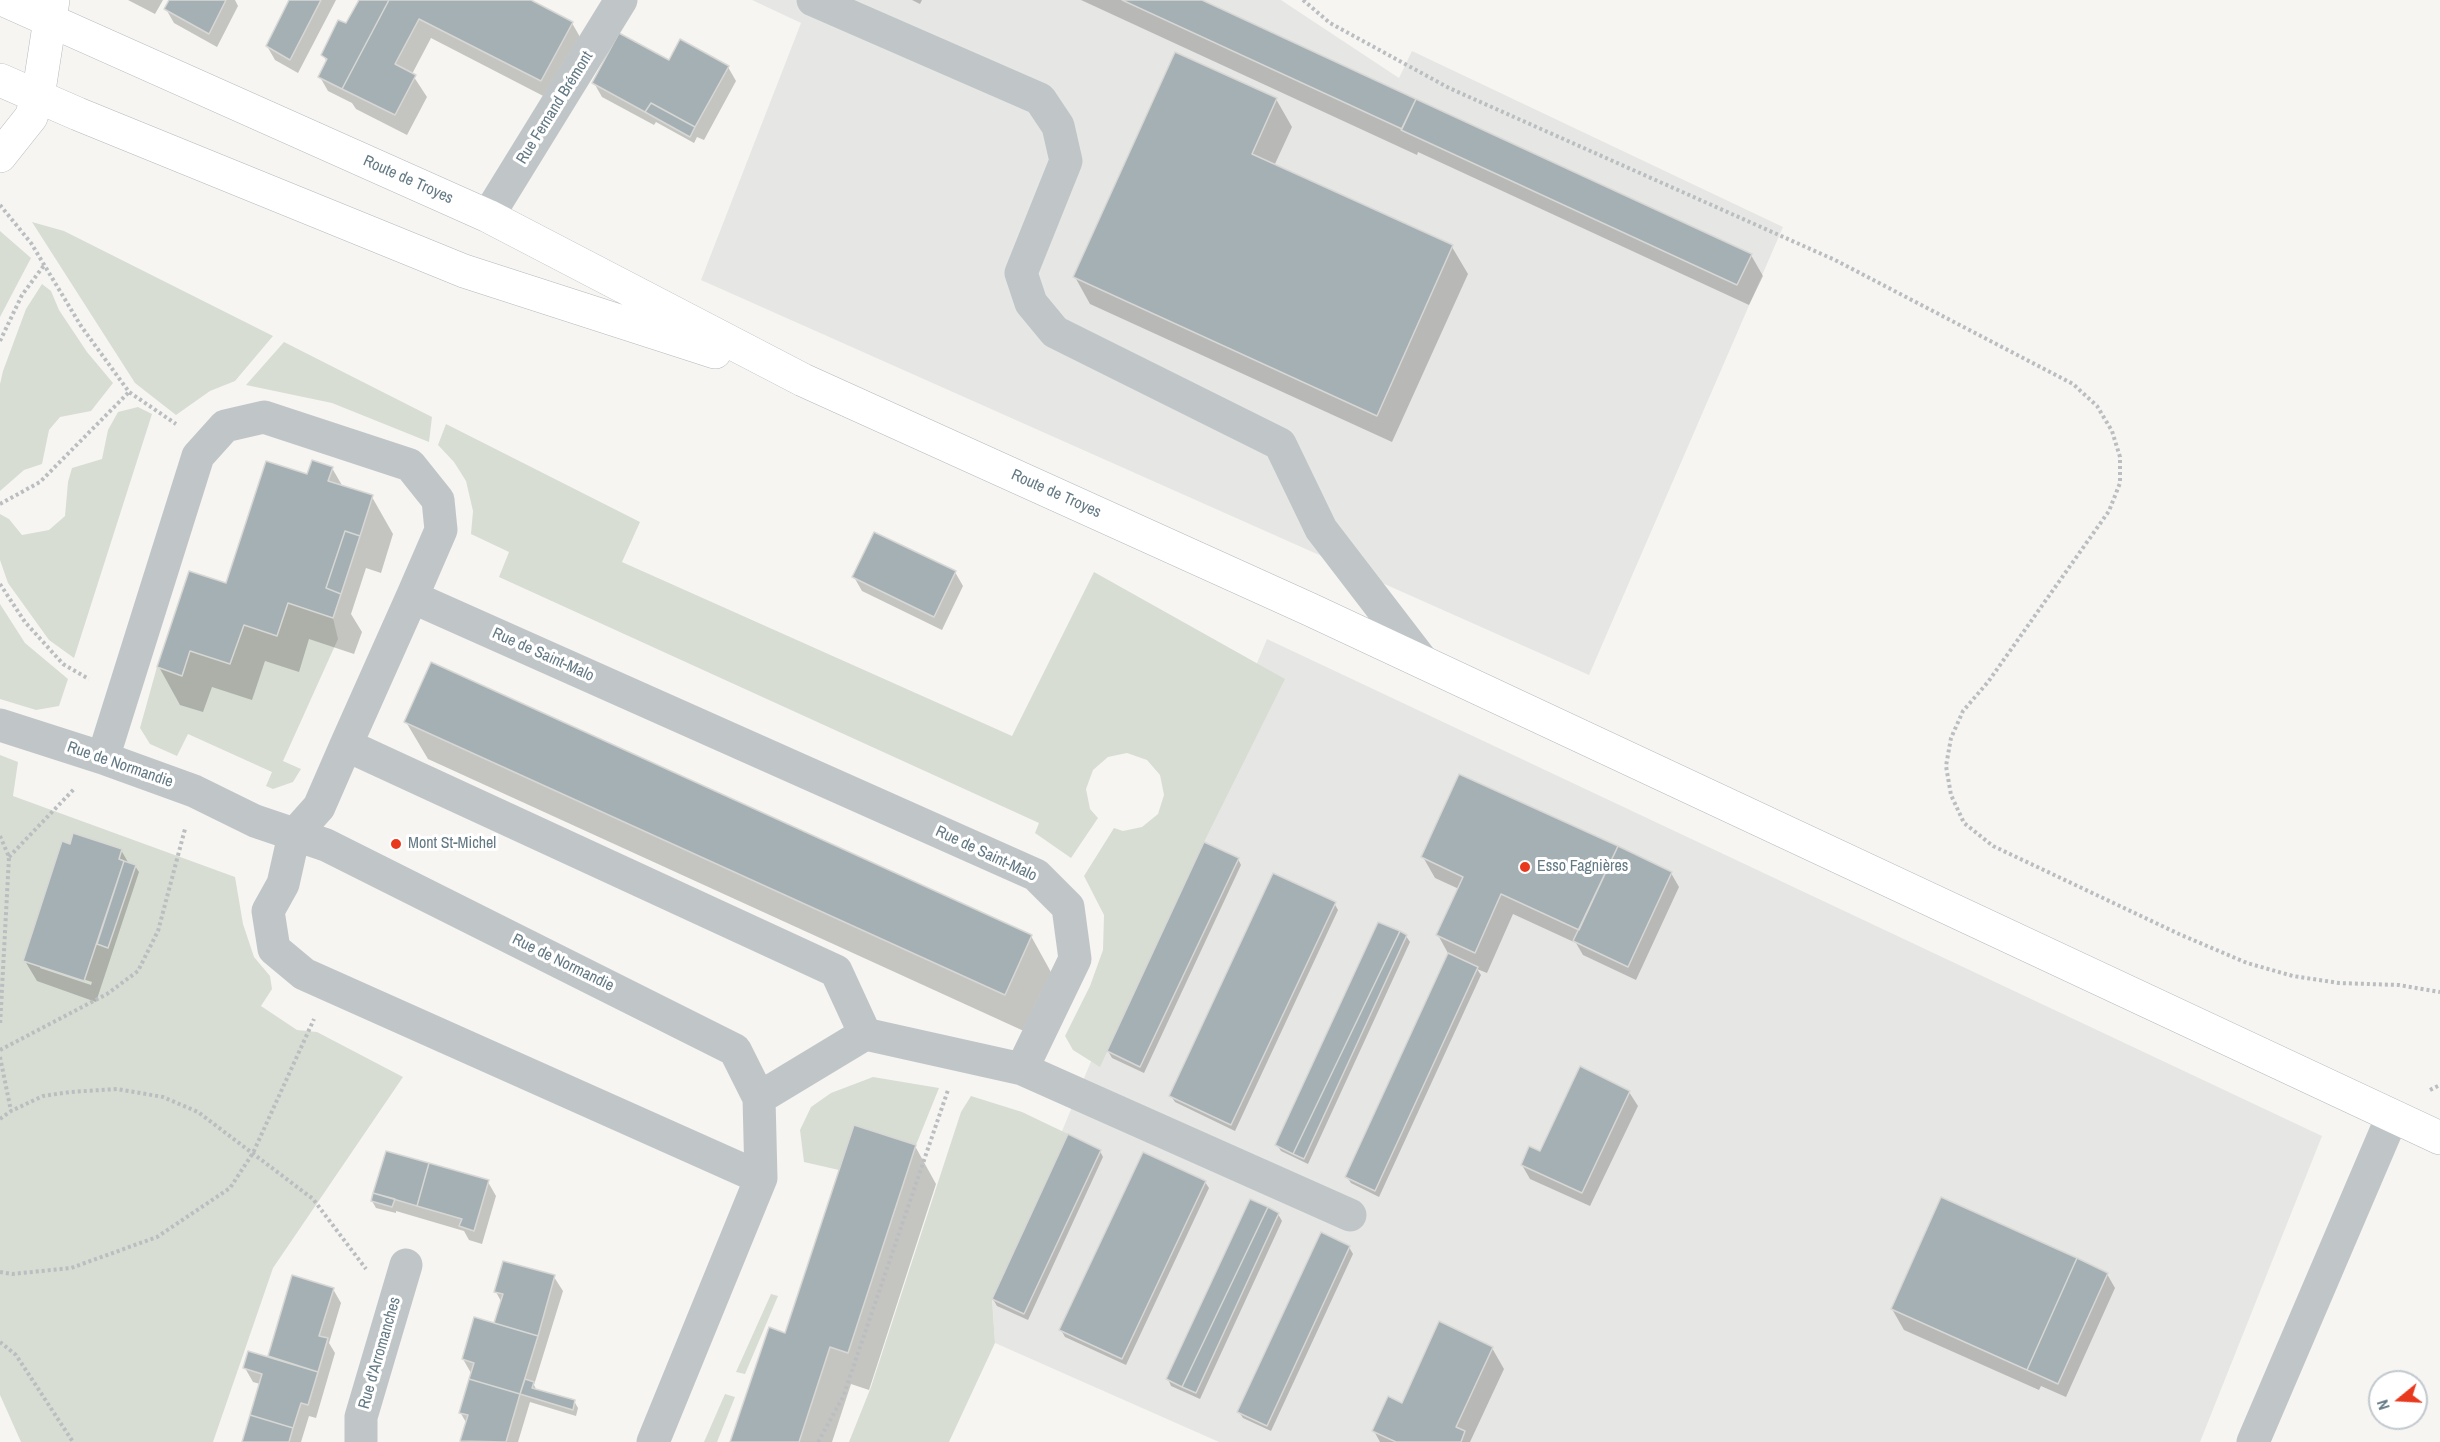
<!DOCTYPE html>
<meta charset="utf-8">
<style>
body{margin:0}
#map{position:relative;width:2440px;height:1442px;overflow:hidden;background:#f6f5f2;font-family:"Archivo Narrow",sans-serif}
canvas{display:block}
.north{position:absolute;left:2368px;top:1370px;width:60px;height:60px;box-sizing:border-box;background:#fff;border:2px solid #c1c9ce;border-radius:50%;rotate:252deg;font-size:16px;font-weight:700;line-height:24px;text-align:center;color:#637984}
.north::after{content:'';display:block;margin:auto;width:21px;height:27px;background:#e8391f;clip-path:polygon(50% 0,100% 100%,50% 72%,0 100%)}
</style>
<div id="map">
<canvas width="2440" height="1442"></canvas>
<div class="north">N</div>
</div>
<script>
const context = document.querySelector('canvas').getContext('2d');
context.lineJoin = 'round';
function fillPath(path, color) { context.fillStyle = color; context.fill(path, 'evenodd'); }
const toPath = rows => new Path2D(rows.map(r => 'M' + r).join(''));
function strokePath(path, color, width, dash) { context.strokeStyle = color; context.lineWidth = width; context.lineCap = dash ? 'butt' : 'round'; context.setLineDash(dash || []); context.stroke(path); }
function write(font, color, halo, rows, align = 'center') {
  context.font = font + ' "Archivo Narrow",sans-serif'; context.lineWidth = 6; context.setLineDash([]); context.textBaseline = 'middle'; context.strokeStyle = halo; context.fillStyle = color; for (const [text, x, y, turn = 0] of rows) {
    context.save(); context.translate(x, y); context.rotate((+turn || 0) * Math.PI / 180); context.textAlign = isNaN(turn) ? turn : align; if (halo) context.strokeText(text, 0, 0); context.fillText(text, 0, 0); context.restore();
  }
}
fillPath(toPath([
 [752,0,1281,0,1399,78,1412,51,1783,227,1589,675,701,280,801,23],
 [1267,639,2322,1136,2200,1442,1219,1442,995,1343,992,1299]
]), '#e6e7e5');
fillPath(toPath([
 [32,222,64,231,273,336,235,381,210,391,176,415,135,383],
 [0,231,31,258,0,317],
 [42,284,51,291,59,310,87,352,113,383,91,411,60,417,49,430,42,464,24,470,0,491,0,384,3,371,26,309],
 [284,342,432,417,429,442,332,403,246,385],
 [138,407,152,414,74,658,49,640,8,583,0,560,0,514,9,519,22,535,49,530,65,516,68,482,72,468,102,459,108,430,118,412],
 [446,424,640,522,622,562,1012,736,1094,572,1285,679,1204,842,1100,1067,1073,1050,1065,1036,1090,986,1103,950,1104,915,1084,876,1114,828,1123,831,1142,827,1158,814,1164,795,1160,775,1147,760,1127,753,1108,757,1093,770,1086,789,1090,809,1098,818,1071,858,1035,833,1039,823,499,577,509,552,471,534,473,511,466,481,454,462,438,445],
 [288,603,333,618,338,639,283,761,301,769,293,782,273,789,266,786,272,772,188,734,177,756,150,744,140,728,157,667,182,676,190,651,230,663,244,625,277,636],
 [0,604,25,643,68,679,59,706,36,710,0,699],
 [0,755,18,762,13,796,235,877,243,924,254,957,270,976,272,989,261,1006,297,1030,317,1032,403,1077,273,1268,213,1442,21,1442,0,1395],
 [873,1077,939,1088,916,1145,854,1125,839,1170,804,1162,800,1130,811,1107,831,1093],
 [971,1096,1022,1112,1068,1134,992,1299,995,1343,949,1442,849,1442,871,1387,961,1112],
 [771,1294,778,1296,745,1374,736,1372],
 [725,1394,735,1397,717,1442,704,1442]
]), '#d7ddd3');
fillPath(toPath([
 [128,0,163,0,155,14],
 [171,0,235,0,238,6,217,47,174,23,166,9],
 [291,0,336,0,298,73,275,60,267,46],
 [360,0,528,0,572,23,584,44,553,101,431,38,412,74,427,97,407,135,356,109,352,103,328,91,320,77,327,62,323,55,347,25],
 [912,0,922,0,920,4],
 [1081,0,1198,0,1751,255,1763,276,1749,305,1418,152,1417,155],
 [670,62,728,67,736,81,704,140,697,137,694,143,656,122,654,125,602,97,594,83],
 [1276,99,1292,127,1274,166,1452,247,1468,274,1392,442,1090,304,1075,277],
 [332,468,343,487,372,497,393,534,381,573,366,568,351,614,362,632,354,654,309,639,299,672,265,661,252,700,212,687,203,712,180,705,159,667,227,585,308,476],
 [955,572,963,586,942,630,862,591,854,577],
 [406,722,1031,936,1052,974,1026,1032,428,759],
 [121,850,129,864,135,866,139,872,96,1002,37,981,25,961],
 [40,965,92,982,91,985,40,968],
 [1423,857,1671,873,1679,887,1636,980,1583,955,1576,943,1513,914,1487,973,1477,969,1481,975,1379,1197,1351,1183,1347,1177,1449,955,1438,935,1459,889,1435,878],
 [1238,859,1241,865,1144,1073,1112,1058,1108,1051],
 [1334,903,1338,910,1235,1131,1175,1102,1171,1096],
 [1406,936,1410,942,1308,1164,1281,1151,1277,1145],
 [1629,1092,1638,1106,1590,1206,1530,1179,1522,1165],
 [915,1146,936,1184,869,1390,851,1384,832,1442,732,1442,786,1335],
 [1100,1151,1103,1157,1028,1320,997,1306,993,1299],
 [488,1182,496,1196,482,1244,469,1240,464,1231,396,1211,396,1213,376,1208,372,1201],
 [1205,1182,1209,1188,1126,1365,1065,1337,1061,1330],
 [1278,1214,1282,1221,1200,1399,1171,1386,1168,1379],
 [1349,1247,1353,1254,1271,1431,1243,1418,1239,1412],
 [2107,1274,2115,1288,2066,1397,2041,1386,2039,1390,1904,1330,1892,1309],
 [293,1277,333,1289,341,1303,329,1343,335,1353,316,1418,309,1416,301,1442,244,1442,260,1384,253,1382,245,1368,269,1358],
 [554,1277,563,1291,534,1385,537,1391,574,1401,578,1408,576,1416,530,1402,518,1442,461,1442,467,1424,460,1412,471,1373,463,1359,495,1325,502,1303,496,1292],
 [1492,1348,1504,1369,1470,1442,1380,1442,1374,1431,1402,1405]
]), '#0003');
const building = toPath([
 [169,0,226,0,209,34,164,9,169,0],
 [289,0,321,0,290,60,266,46,289,0],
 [359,0,389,0,342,89,318,77,327,59,321,55,338,20,346,23,359,0],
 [389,0,531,0,573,22,541,81,419,19,395,64,416,75,395,115,342,89,389,0],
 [1122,0,1202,0,1416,99,1402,129,1122,0],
 [619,33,669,60,680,39,729,66,695,127,651,103,645,112,592,83,619,33],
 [1175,52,1277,98,1252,154,1453,245,1377,416,1073,277,1175,52],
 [1416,99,1752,254,1737,285,1401,130,1416,99],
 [651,103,695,127,690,137,645,112,651,103],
 [312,460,333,467,328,481,373,495,360,536,345,531,326,588,341,594,333,618,288,603,277,636,244,625,230,664,190,651,182,676,157,667,189,571,226,583,266,461,307,474,312,460],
 [345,531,360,536,341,594,326,588,345,531],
 [874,532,956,571,934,617,852,577,874,532],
 [431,662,1032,935,1005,995,404,722,431,662],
 [1459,774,1618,846,1579,930,1501,894,1475,953,1436,935,1463,877,1421,857,1459,774],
 [73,833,122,849,119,859,124,861,84,981,23,961,62,841,70,844,73,833],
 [1204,842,1239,858,1140,1067,1107,1051,1204,842],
 [1618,846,1672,872,1628,967,1573,941,1618,846],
 [124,861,136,865,108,948,97,944,124,861],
 [1273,873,1336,902,1231,1125,1169,1096,1273,873],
 [1378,922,1400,931,1293,1154,1275,1145,1378,922],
 [1400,931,1407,935,1304,1159,1293,1154,1400,931],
 [1448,953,1478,967,1375,1191,1345,1177,1448,953],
 [1580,1066,1630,1091,1582,1193,1521,1165,1529,1146,1540,1151,1580,1066],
 [854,1125,916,1145,848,1353,830,1347,799,1442,730,1442,769,1327,785,1333,854,1125],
 [1068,1134,1101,1150,1024,1314,992,1299,1068,1134],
 [386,1151,429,1163,417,1206,373,1193,386,1151],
 [1143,1152,1206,1181,1122,1359,1059,1330,1143,1152],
 [429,1163,489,1180,474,1231,459,1226,462,1219,417,1206,429,1163],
 [373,1193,395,1199,392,1207,371,1201,373,1193],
 [1941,1197,2077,1258,2027,1370,1891,1309,1941,1197],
 [1250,1199,1268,1207,1182,1387,1166,1379,1250,1199],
 [1268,1207,1279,1213,1196,1393,1182,1387,1268,1207],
 [1321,1232,1350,1246,1267,1426,1237,1412,1321,1232],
 [2077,1258,2108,1273,2058,1384,2027,1370,2077,1258],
 [503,1261,555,1275,538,1336,494,1323,503,1294,494,1292,503,1261],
 [292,1275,334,1288,319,1336,328,1338,318,1372,268,1356,292,1275],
 [474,1317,538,1336,520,1394,469,1379,474,1363,462,1359,474,1317],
 [1439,1321,1493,1347,1456,1427,1465,1431,1461,1442,1396,1442,1372,1431,1388,1396,1402,1403,1439,1321],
 [248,1351,318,1372,308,1405,301,1403,293,1428,250,1415,262,1374,243,1368,248,1351],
 [469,1379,520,1394,506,1442,460,1441,468,1415,459,1413,469,1379],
 [525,1379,534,1382,532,1388,575,1400,573,1410,520,1394,525,1379],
 [250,1415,293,1428,289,1442,242,1442,250,1415]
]);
fillPath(building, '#a5b0b4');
strokePath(building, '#d7d7d4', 1.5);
const major = toPath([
 [4,0,488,216,803,380,1309,609,2440,1138],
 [0,80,78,114,464,271,715,352],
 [0,156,31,117,38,97,53,0]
]);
strokePath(major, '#b4b9bc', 34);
strokePath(toPath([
 [1303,0,1330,23,1449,88,1835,260,2073,384,2097,406,2112,431,2120,457,2120,483,2109,511,1988,682,1963,711,1951,738,1946,766,1951,795,1964,823,1993,846,2179,934,2247,963,2293,976,2339,983,2399,985,2440,992],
 [0,205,31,243,81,326,129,392,176,424],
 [0,341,22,295,45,264],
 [0,504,40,482,129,392],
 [0,584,25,622,63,664,89,679],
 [0,836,9,857,0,1026],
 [9,857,75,788],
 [0,1050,107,994,138,971,158,931,185,829],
 [0,1057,11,1111],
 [2430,1090,2440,1085],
 [0,1119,11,1111,43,1096,70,1092,117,1089,163,1097,198,1112,313,1199,366,1269],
 [0,1272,12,1274,71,1268,157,1237,230,1188,253,1153,314,1019],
 [0,1342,16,1355,73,1442],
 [818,1442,843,1397,948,1090]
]), '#babec0', 4, [3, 3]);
strokePath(toPath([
 [813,0,1040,99,1058,126,1066,161,1021,273,1031,303,1055,332,1280,444,1321,529,1423,662],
 [488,216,621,0],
 [0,725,103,758,194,791,255,821,326,845,735,1050,759,1098,761,1178,653,1442],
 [346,745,836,971,865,1034,1022,1069,1075,959,1068,907,1036,875,412,597,346,745,319,807,294,835,283,884,268,911,274,949,304,974,761,1178],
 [103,758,198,456,225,426,264,417,410,465,438,500,441,530,412,597],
 [1022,1069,1350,1215],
 [759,1098,865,1034],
 [361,1442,361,1417,406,1265],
 [2253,1442,2392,1117]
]), '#c0c6c8', 33);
strokePath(major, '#fff', 33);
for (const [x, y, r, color] of [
 [396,844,6,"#e8391f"],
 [1525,867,6,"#e8391f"]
]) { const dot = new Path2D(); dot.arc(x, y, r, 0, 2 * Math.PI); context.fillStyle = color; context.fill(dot); strokePath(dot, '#fff', 2); }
write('16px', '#637984', '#fff', [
 ["Rue Fernand Brémont",555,108,-58],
 ["Route de Troyes",408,180,24],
 ["Route de Troyes",1056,494,24],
 ["Rue de Saint-Malo",543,655,24],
 ["Rue de Normandie",120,765,19],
 ["Rue de Saint-Malo",986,854,25],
 ["Rue de Normandie",563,963,26],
 ["Rue d'Arromanches",380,1353,-74]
]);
write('16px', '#637984', '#fff', [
 ["Mont St-Michel",408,844],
 ["Esso Fagnières",1537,867]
], 'left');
</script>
